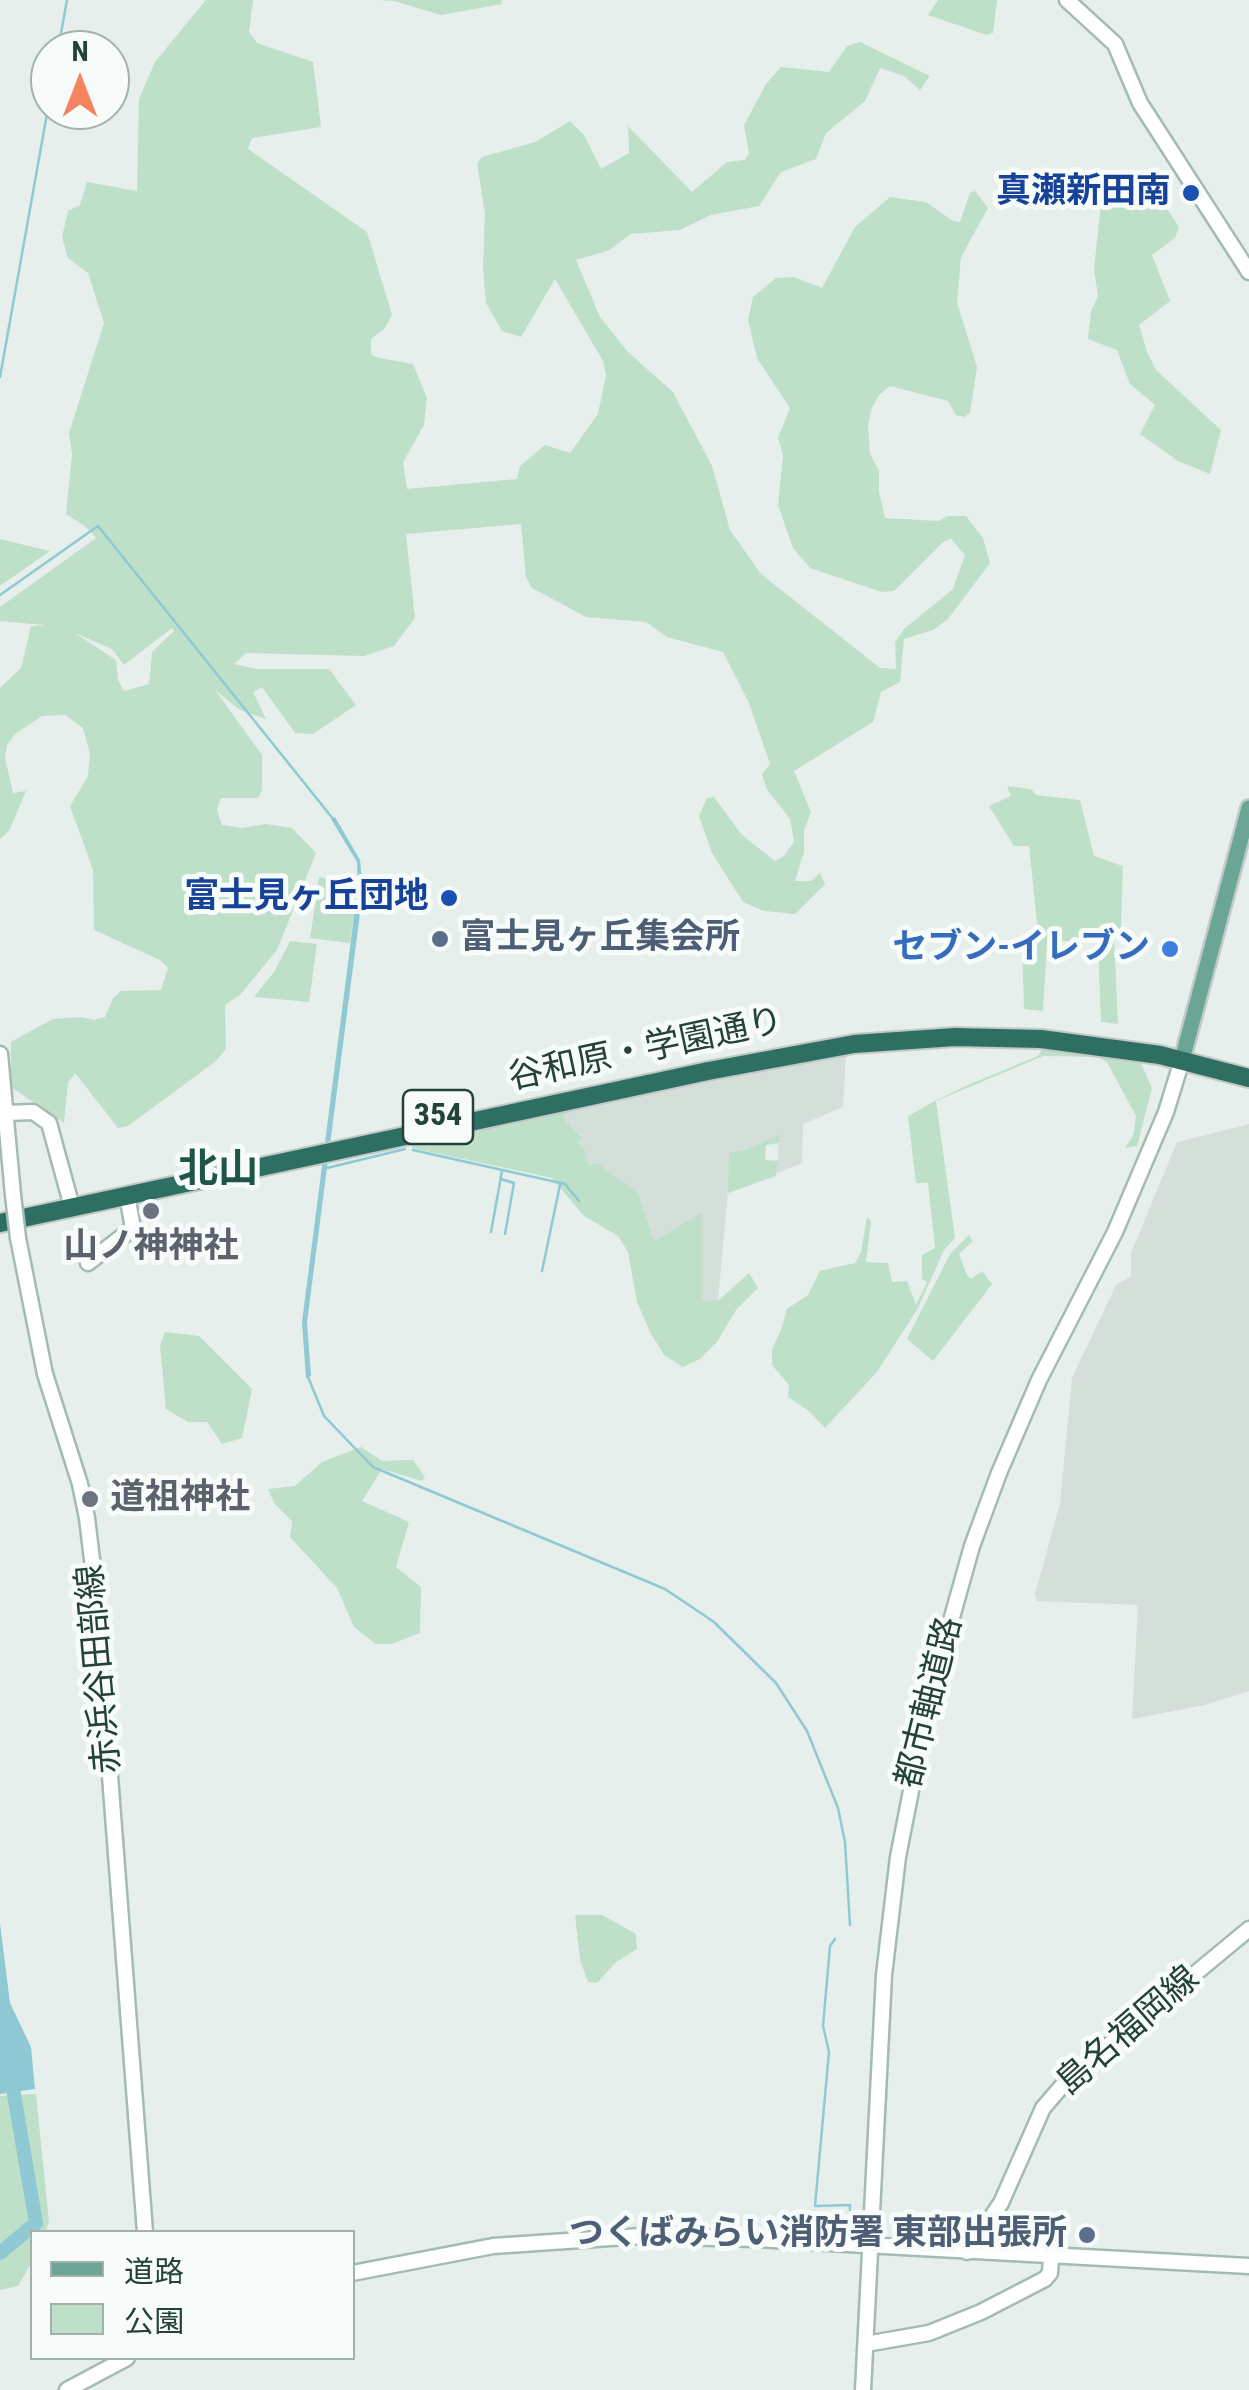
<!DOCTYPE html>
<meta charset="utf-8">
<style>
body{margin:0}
#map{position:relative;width:1249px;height:2390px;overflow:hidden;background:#e6efeb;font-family:"Roboto Condensed","Noto Sans JP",sans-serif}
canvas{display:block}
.legend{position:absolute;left:30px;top:2230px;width:325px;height:130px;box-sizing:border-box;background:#f7fbf9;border:2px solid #a3b1ad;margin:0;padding:12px 18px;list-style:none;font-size:30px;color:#24423a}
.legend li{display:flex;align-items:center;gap:20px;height:50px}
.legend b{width:50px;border:2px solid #a3b1ad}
.north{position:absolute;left:30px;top:30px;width:100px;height:100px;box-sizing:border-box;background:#f7fbf9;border:2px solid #a3b1ad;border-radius:50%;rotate:0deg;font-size:28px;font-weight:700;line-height:40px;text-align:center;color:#24423a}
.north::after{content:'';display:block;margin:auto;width:35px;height:45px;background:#f4845f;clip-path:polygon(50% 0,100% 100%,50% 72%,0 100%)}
</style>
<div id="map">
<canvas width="1249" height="2390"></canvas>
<ul class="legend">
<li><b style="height:12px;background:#6aa596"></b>道路</li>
<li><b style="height:28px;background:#bfe0c8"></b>公園</li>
</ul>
<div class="north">N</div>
</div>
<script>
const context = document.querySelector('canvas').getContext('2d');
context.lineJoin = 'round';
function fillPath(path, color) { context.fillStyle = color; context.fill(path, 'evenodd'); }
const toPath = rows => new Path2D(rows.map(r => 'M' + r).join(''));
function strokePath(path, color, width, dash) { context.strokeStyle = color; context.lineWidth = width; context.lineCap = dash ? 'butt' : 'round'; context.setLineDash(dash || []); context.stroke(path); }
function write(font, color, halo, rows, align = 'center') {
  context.font = font + ' "Roboto Condensed","Noto Sans JP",sans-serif'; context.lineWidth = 10; context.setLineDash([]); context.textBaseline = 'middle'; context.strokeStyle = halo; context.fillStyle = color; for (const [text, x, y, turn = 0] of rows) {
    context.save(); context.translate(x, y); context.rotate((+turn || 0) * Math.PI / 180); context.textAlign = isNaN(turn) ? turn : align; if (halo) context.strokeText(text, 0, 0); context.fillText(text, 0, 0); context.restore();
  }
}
fillPath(toPath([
 [846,1055,843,1107,803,1124,802,1163,777,1173,779,1136,745,1150,728,1192,718,1300,701,1303,692,1218,654,1241,589,1166,584,1148,578,1142,582,1136,566,1122,563,1112,812,1059],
 [1249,1124,1249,1691,1205,1705,1132,1719,1138,1605,1037,1601,1035,1594,1060,1504,1072,1378,1116,1285,1131,1276,1131,1253,1177,1142]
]), '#d4dfda');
fillPath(toPath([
 [206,0,253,0,249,32,257,43,313,62,321,127,252,138,248,149,367,232,392,315,385,328,371,339,371,354,375,357,413,364,427,398,424,425,403,462,407,489,517,479,520,466,545,445,570,453,598,414,606,375,603,361,555,279,521,337,502,331,486,303,483,267,485,213,477,164,482,157,535,142,570,121,584,135,601,169,629,153,628,126,692,192,727,162,745,160,749,153,744,125,766,84,781,67,829,72,847,46,860,42,930,76,920,90,904,76,880,68,865,101,826,133,816,159,781,172,759,206,711,215,680,230,630,234,610,250,576,260,600,317,628,352,673,392,712,466,730,530,761,574,880,668,896,669,895,642,904,629,953,589,965,555,951,539,943,542,894,591,882,592,810,568,793,548,778,505,783,455,778,438,790,408,757,358,748,320,753,297,776,278,794,277,822,288,855,227,890,197,926,202,953,221,960,222,970,193,975,191,988,208,961,257,957,303,977,367,970,413,964,417,956,415,948,401,890,386,879,395,871,410,868,426,870,454,879,471,879,492,885,518,938,521,948,516,966,516,983,538,990,563,948,619,933,630,904,639,900,682,881,692,873,722,794,771,811,812,804,830,804,852,795,881,811,881,820,873,825,884,795,914,764,911,743,902,712,853,699,816,707,798,714,797,742,835,775,861,783,857,794,842,790,819,766,788,762,774,770,764,749,703,723,652,667,637,646,622,586,617,532,588,526,577,521,524,406,534,415,618,394,646,364,656,246,653,234,664,256,669,329,669,356,705,313,734,295,733,262,687,253,692,266,719,240,710,215,690,262,755,262,790,258,798,221,798,217,810,222,825,242,828,266,824,292,828,316,853,277,950,240,995,225,1005,226,1049,216,1061,128,1126,118,1128,75,1073,68,1083,64,1123,11,1087,11,1042,53,1019,81,1017,94,1020,105,1017,113,998,121,991,161,990,168,968,160,960,94,930,93,870,70,806,88,776,90,754,83,728,65,715,42,716,15,734,7,745,5,758,13,793,26,791,9,831,0,839,0,688,21,668,31,626,45,625,0,621,0,607,96,538,86,527,66,514,72,455,69,433,104,323,88,273,68,258,62,237,68,211,80,205,87,182,137,191,139,99,155,62],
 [172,628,174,631,152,652,149,684,124,691,118,680,116,660,75,633,112,649,124,665],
 [378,0,501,0,502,4,441,15,394,1],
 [938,0,997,0,993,33,987,35,928,15],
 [1122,173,1155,191,1179,227,1175,238,1152,255,1170,301,1139,325,1147,352,1156,370,1221,430,1210,474,1178,461,1140,434,1155,405,1130,384,1117,350,1088,339,1091,311,1098,296,1094,270,1103,184],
 [0,539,50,551,0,586],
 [1007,786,1031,789,1036,795,1080,800,1094,856,1123,866,1121,927,1114,938,1118,1024,1101,1022,1098,941,1047,941,1043,1011,1024,1009,1022,943,1039,941,1029,846,1014,846,989,806,1011,796],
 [319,877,358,887,350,943,310,938],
 [290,941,317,944,309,1002,254,997,274,972],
 [1042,1050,1088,1053,1141,1063,1152,1088,1137,1146,1125,1148,1133,1136,1136,1116,1107,1062,1097,1057,1043,1056,936,1101,955,1238,944,1250,918,1308,877,1372,825,1428,809,1411,788,1397,789,1385,772,1365,772,1349,781,1330,787,1309,808,1295,820,1271,855,1263,861,1252,867,1217,871,1221,866,1262,888,1263,892,1282,907,1281,916,1305,927,1282,922,1279,922,1255,935,1248,928,1183,916,1183,908,1116,935,1101,970,1084,1038,1056],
 [563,1112,566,1122,582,1137,578,1142,584,1148,589,1166,597,1163,637,1192,654,1241,702,1212,702,1302,719,1300,749,1273,758,1288,736,1310,717,1342,700,1359,683,1367,664,1355,650,1332,637,1302,628,1252,618,1236,584,1216,552,1178,412,1148,412,1145],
 [779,1135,779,1143,766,1145,765,1160,778,1161,776,1176,728,1193,729,1153,745,1150],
 [969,1235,973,1241,959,1254,967,1275,971,1279,982,1271,992,1284,933,1361,907,1339,950,1254],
 [165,1332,199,1336,252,1389,242,1438,222,1444,207,1422,188,1422,166,1409,160,1346],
 [361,1447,382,1461,413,1460,425,1477,422,1481,382,1469,362,1501,409,1522,396,1567,421,1587,420,1633,392,1644,376,1644,354,1627,337,1588,290,1537,292,1521,274,1503,268,1489,295,1486,322,1462],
 [575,1915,602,1915,636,1934,637,1949,616,1962,597,1983,588,1982,580,1960],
 [36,2094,49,2222,45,2232,32,2232,32,2262,18,2286,0,2290,0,2096]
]), '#bfe0c8');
fillPath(toPath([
 [335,817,360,860,363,890,307,1322,311,1376,306,1378,302,1322,358,885,357,862,331,819],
 [0,1923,10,2003,31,2047,35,2089,0,2094]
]), '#8ec9d4');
strokePath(toPath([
 [58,50,67,0],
 [0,377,50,97],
 [0,595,98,526,334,820],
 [413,1150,565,1184,579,1201],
 [327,1168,405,1149],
 [501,1179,514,1183,505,1234],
 [491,1232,502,1171],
 [542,1271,560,1185],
 [308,1377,324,1416,373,1467,665,1589,714,1622,776,1683,807,1731,838,1808,845,1842,850,1925],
 [835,1939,830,1946,823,2026,829,2052,815,2206,850,2205,850,2218]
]), '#8ec9d4', 2.5);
strokePath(toPath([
 [0,2253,36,2223,11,2077]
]), '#8ec9d4', 14);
const secondary = toPath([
 [1067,0,1115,44,1140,103,1249,272],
 [0,1054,13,1195],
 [7,1113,33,1112,49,1123,72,1207],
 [18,1238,45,1374,80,1484,87,1518,96,1593,145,2232],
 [88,1263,133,1228,127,1195],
 [967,2252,1001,2203,1043,2108,1068,2079,1249,1929],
 [352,2273,493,2246,640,2236,756,2239,1249,2266],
 [866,2344,929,2333,981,2312,1045,2279,1050,2273,1051,2256],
 [67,2390,127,2358],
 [863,2390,884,1975,898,1857,929,1699,972,1546,999,1473,1039,1380,1115,1232,1166,1112,1182,1060]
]);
const primary = toPath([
 [1182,1060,1249,808]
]);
const highway = toPath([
 [0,1223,708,1071,854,1044,955,1037,1041,1039,1160,1055,1249,1078]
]);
strokePath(secondary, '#a4bbb3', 19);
strokePath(primary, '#c2cac8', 20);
strokePath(highway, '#c2cac8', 22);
strokePath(secondary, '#fff', 14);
strokePath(primary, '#6aa596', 15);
strokePath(highway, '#2f6f62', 18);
const secondaryBridge = toPath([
 [13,1195,18,1238]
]);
strokePath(secondaryBridge, '#a4bbb3', 19, []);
strokePath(secondaryBridge, '#fff', 14);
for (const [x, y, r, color] of [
 [1191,193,10,"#1a4fb4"],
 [449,898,10,"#1a4fb4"],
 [440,939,10,"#5c6f8a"],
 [1170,949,10,"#3f7fe0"],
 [151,1211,10,"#6b7280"],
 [90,1499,10,"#6b7280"],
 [1087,2235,10,"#5c6f8a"]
]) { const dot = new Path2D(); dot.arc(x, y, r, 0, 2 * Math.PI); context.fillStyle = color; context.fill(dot); strokePath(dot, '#f7fbf9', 4); }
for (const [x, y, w] of [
 [438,1117,70]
]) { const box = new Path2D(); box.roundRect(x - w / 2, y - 27, w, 54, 8); context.fillStyle = '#f7fbf9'; context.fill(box); strokePath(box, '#24423a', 2.5); }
write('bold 32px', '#24423a', null, [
 ["354",438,1117]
]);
write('bold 35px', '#164399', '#f7fbf9', [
 ["真瀬新田南",1171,193],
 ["富士見ヶ丘団地",429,898]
], 'right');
write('bold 35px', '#4e5e75', '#f7fbf9', [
 ["富士見ヶ丘集会所",460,939],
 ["つくばみらい消防署 東部出張所",1067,2235,"right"]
], 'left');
write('bold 35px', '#366cbe', '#f7fbf9', [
 ["セブン-イレブン",1150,949]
], 'right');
write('35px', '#24423a', '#f7fbf9', [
 ["谷和原・学園通り",646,1051,-12],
 ["赤浜谷田部線",101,1669,-95],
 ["都市軸道路",931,1703,-76],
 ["島名福岡線",1129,2032,-41]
]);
write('bold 35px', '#5b616d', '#f7fbf9', [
 ["山ノ神神社",151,1248],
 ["道祖神社",110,1499,"left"]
]);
write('bold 40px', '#1f5548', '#f7fbf9', [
 ["北山",218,1172]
]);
</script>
